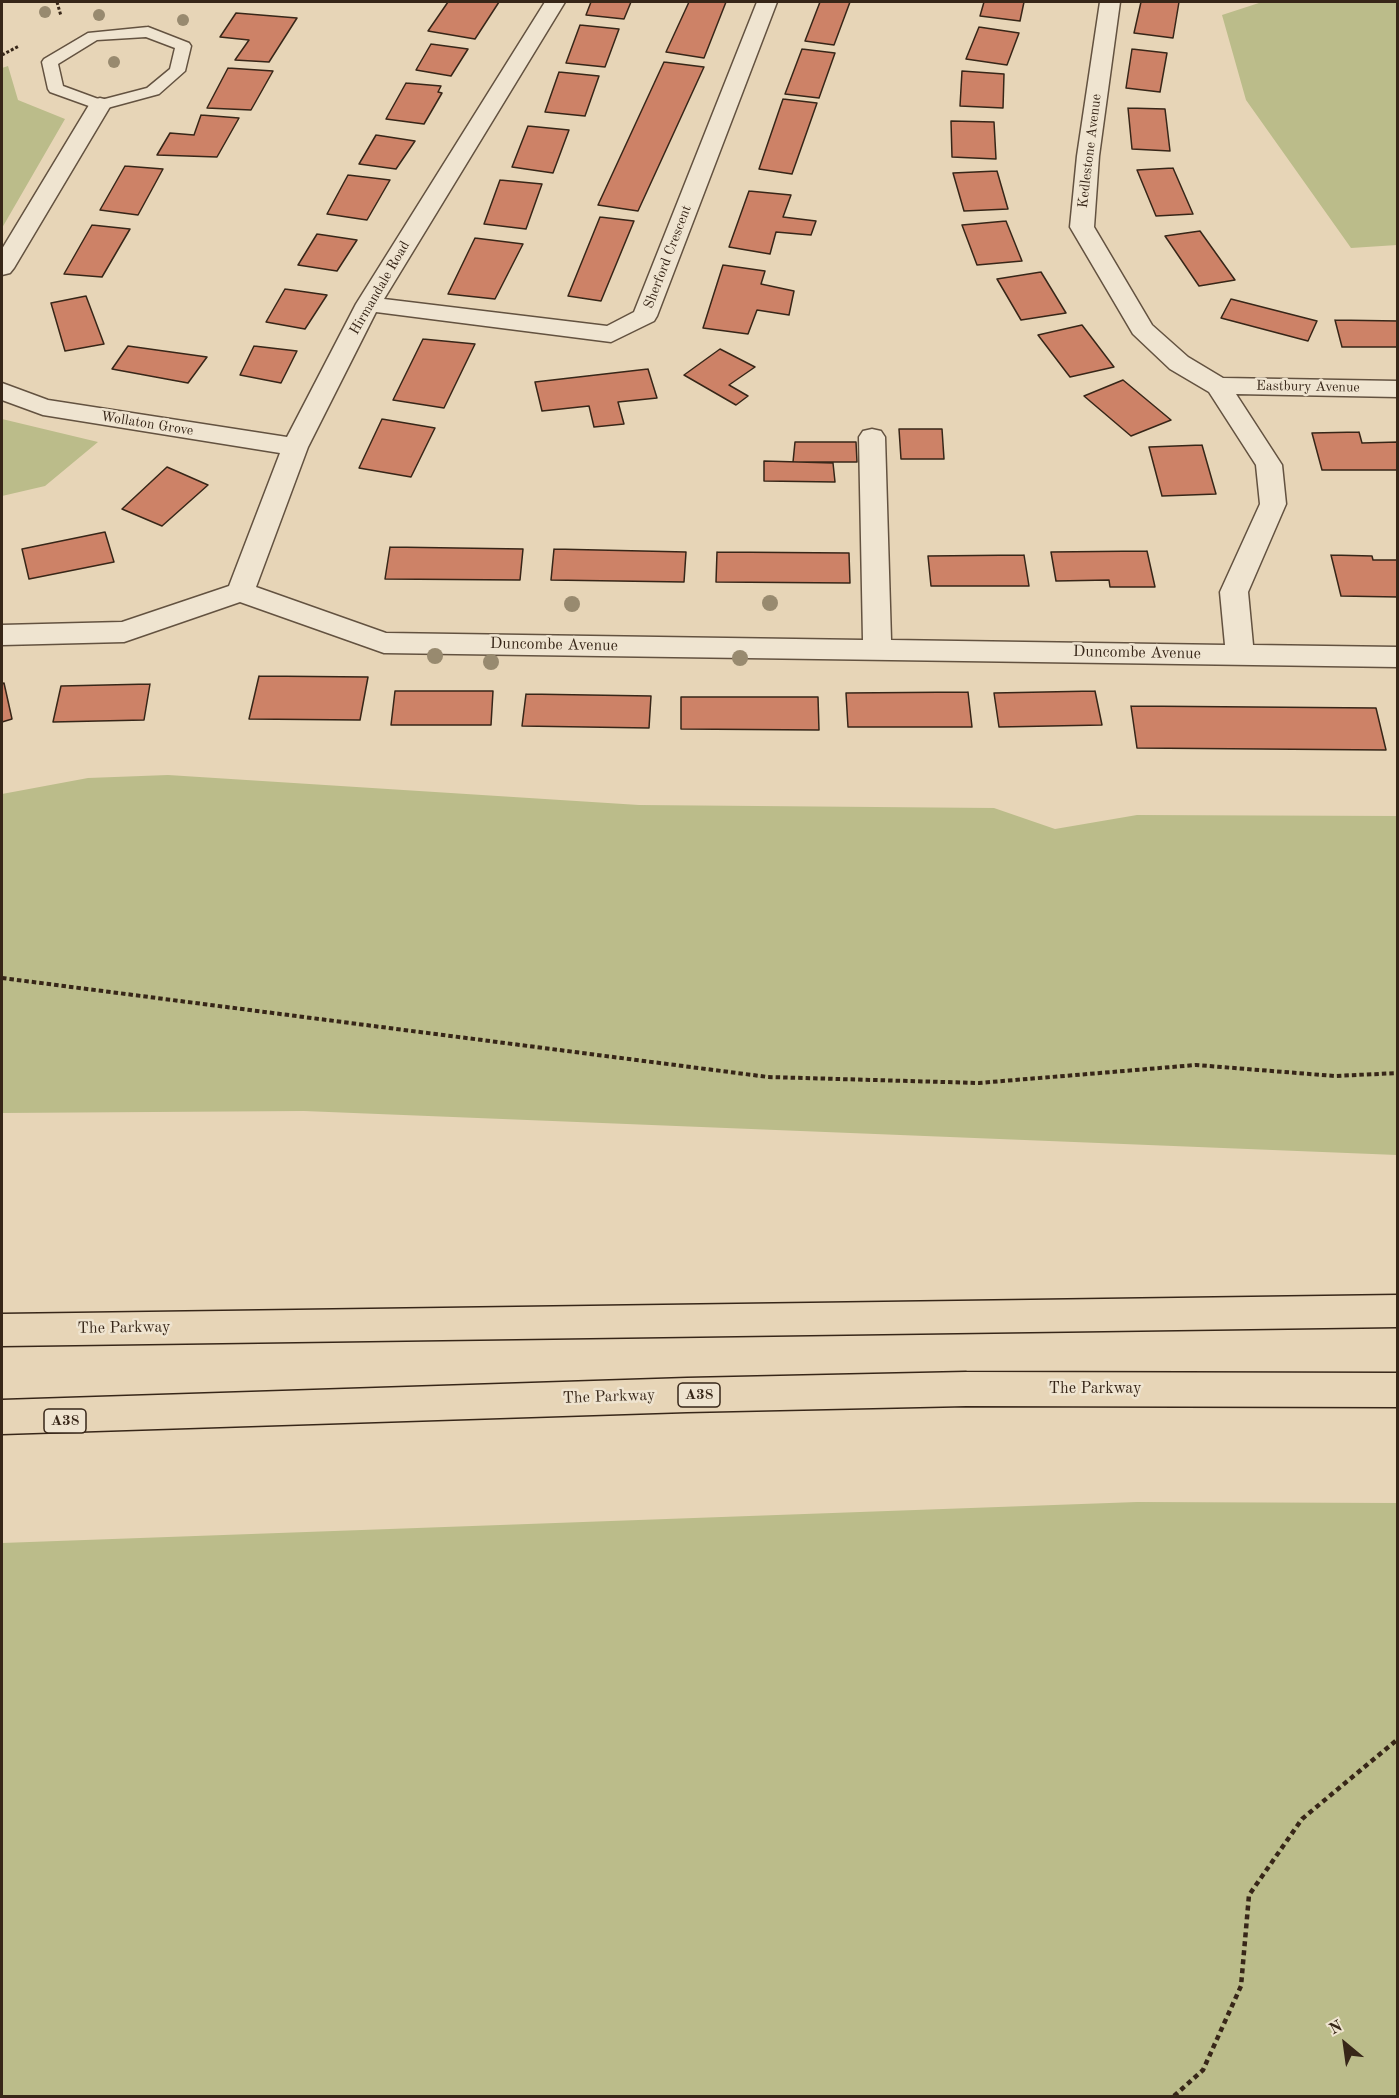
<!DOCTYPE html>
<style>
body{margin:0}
#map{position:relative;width:1399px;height:2098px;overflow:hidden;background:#e7d5b7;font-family:"Old Standard TT",serif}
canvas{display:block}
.frame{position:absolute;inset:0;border:3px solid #372618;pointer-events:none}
.north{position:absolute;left:1315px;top:2014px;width:60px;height:60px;-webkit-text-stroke:4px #efe4d0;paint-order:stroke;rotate:331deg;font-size:16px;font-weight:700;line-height:24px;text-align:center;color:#372618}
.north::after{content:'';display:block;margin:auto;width:21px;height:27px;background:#372618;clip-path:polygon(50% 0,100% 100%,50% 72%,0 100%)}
</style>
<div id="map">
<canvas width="1399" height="2098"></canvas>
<div class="frame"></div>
<div class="north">N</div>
</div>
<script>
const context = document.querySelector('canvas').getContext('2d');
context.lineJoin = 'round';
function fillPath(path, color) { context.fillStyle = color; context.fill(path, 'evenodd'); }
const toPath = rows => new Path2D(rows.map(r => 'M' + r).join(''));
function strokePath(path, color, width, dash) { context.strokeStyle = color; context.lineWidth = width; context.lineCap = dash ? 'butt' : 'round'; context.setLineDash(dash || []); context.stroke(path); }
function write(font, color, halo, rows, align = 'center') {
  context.font = font + ' "Old Standard TT",serif'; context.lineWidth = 5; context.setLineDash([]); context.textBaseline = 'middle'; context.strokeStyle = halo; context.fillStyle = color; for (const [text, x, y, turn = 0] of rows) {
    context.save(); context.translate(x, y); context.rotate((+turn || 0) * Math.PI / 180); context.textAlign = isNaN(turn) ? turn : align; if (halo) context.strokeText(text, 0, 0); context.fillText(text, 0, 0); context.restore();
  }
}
fillPath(toPath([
 [1262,2,1397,2,1397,245,1351,248,1246,100,1222,15],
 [8,66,18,100,65,119,2,228,2,68],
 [2,419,98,442,45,486,2,496],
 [168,775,639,805,994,808,1055,829,1137,815,1397,816,1397,1155,304,1111,2,1113,2,794,88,778],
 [1137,1502,1397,1503,1397,2096,2,2096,2,1543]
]), '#bbbc8a');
const building = toPath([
 [448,2,499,2,475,39,428,31,448,2],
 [591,2,631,2,624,19,586,15,591,2],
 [689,2,726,2,704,58,666,52,689,2],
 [820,2,850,2,834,45,805,41,820,2],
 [984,2,1024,2,1020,21,980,16,984,2],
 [1141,2,1179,2,1173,38,1134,33,1141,2],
 [236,13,297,18,269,62,235,60,249,40,220,37,236,13],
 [580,25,619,29,605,67,566,63,580,25],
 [979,27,1019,33,1007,65,966,59,979,27],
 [431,44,468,49,451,76,416,70,431,44],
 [802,49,835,53,819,98,785,94,802,49],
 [1132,49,1167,53,1160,92,1126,88,1132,49],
 [664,62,704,67,638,211,598,205,664,62],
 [228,68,273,71,251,110,207,108,228,68],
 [962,71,1004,74,1003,108,960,106,962,71],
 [559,72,599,76,585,116,545,112,559,72],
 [406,83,441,86,438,92,442,93,424,124,386,119,406,83],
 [783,99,817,103,792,174,759,169,783,99],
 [1128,108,1165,109,1170,151,1132,149,1128,108],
 [201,115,239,118,217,157,157,155,170,133,194,135,201,115],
 [951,121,994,122,996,159,952,157,951,121],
 [528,126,569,130,553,173,512,167,528,126],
 [376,135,415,141,396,169,359,164,376,135],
 [125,166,163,169,138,215,100,210,125,166],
 [1173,168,1193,214,1156,216,1137,170,1173,168],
 [997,171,1008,209,964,211,953,173,997,171],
 [348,175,390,180,367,220,327,214,348,175],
 [500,180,542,184,526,229,484,224,500,180],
 [749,191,791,195,783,217,816,221,811,235,776,232,770,254,729,247,749,191],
 [600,217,634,221,601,301,568,296,600,217],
 [1006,221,1022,261,977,265,962,225,1006,221],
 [92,225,130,229,102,277,64,274,92,225],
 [1200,231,1235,280,1199,286,1165,236,1200,231],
 [317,234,357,240,337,271,298,265,317,234],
 [475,238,523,244,495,299,448,294,475,238],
 [723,265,765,271,761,284,794,291,789,315,757,310,748,334,703,328,723,265],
 [1041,272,1066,313,1021,320,997,279,1041,272],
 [285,289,327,295,305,329,266,322,285,289],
 [86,296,104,344,65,351,51,303,86,296],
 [1231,299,1317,321,1308,341,1221,318,1231,299],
 [1335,320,1398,321,1398,347,1342,347,1335,320],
 [1082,325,1114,367,1070,377,1038,335,1082,325],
 [423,339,475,344,444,408,393,400,423,339],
 [128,346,207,357,188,383,112,369,128,346],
 [254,346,297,351,281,383,240,375,254,346],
 [720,349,755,367,729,385,748,396,736,405,684,375,720,349],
 [648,369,657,398,618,402,624,424,594,427,589,406,542,411,535,382,648,369],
 [1123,380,1171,420,1131,436,1084,396,1123,380],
 [382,419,435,428,411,477,359,468,382,419],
 [899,429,942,429,944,459,901,459,899,429],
 [1359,432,1362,443,1398,442,1398,470,1322,470,1312,433,1359,432],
 [795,442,856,442,857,462,793,462,795,442],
 [1202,445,1216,494,1162,496,1149,447,1202,445],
 [764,461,833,463,835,482,764,481,764,461],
 [167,467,208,485,162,526,122,509,167,467],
 [105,532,114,562,29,579,22,549,105,532],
 [390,547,523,549,520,580,385,579,390,547],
 [554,549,686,552,684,582,551,580,554,549],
 [1147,551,1155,587,1110,587,1109,580,1056,581,1051,552,1147,551],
 [717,552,849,553,850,583,716,582,717,552],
 [1024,555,1029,586,931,586,928,556,1024,555],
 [1331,555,1372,556,1373,560,1398,560,1398,597,1341,596,1331,555],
 [259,676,368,677,360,720,249,719,259,676],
 [4,683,12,719,2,722,2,684,4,683],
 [150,684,144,720,53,722,61,686,150,684],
 [395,691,493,691,491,725,391,725,395,691],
 [1095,691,1102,725,999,727,994,693,1095,691],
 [968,692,972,727,848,727,846,693,968,692],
 [526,694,651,696,649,728,522,726,526,694],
 [681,697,818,697,819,730,681,729,681,697],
 [1131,706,1376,708,1386,750,1137,748,1131,706]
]);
fillPath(building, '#cd8267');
strokePath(building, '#372618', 1.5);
const service = toPath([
 [148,27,189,43,191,46,185,71,159,94,100,110,50,92,48,89,42,62,44,59,88,33,148,27],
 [146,37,175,48,170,69,147,88,101,100,63,86,58,64,97,40,146,37]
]);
const minor = toPath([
 [545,2,565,2,384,299,607,326,634,312,757,2,777,2,657,316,654,321,611,342,376,312,308,447,256,587,386,633,863,640,859,437,863,431,872,429,881,431,885,437,891,640,1225,645,1220,592,1260,504,1256,465,1209,392,1170,369,1133,334,1070,227,1077,156,1100,2,1120,2,1099,156,1094,227,1152,325,1188,357,1223,378,1398,381,1398,397,1236,394,1282,465,1286,504,1248,592,1253,645,1398,647,1398,667,384,653,240,602,124,642,2,645,2,625,122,622,229,586,280,453,43,415,2,400,2,383,48,400,287,437,356,304,545,2],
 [100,98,108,100,111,105,14,268,10,273,2,275,2,249,89,105,92,100,100,98]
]);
const trunk = toPath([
 [1398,1295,1398,1327,2,1346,2,1314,1398,1295],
 [966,1372,1398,1373,1398,1407,966,1406,687,1412,2,1434,2,1400,687,1378,966,1372]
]);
strokePath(service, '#635240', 3);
strokePath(minor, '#635240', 3);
strokePath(trunk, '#372618', 3);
strokePath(toPath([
 [57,2,61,16],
 [2,55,19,46]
]), '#372618', 3, [3, 2]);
strokePath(toPath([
 [2,978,768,1077,979,1083,1196,1065,1335,1076,1398,1073]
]), '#372618', 4, [4.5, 3]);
strokePath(toPath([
 [1174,2096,1203,2070,1241,1986,1249,1895,1302,1819,1398,1739]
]), '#372618', 4.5, [5, 4]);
fillPath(service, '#efe4d0');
fillPath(minor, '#efe4d0');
fillPath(trunk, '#e7d5b7');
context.fillStyle = '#988a6f';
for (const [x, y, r] of [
 [45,12,6],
 [99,15,6],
 [183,20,6],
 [114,62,6],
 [770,603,8],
 [572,604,8],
 [435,656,8],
 [740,658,8],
 [491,662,8]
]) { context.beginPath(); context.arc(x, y, r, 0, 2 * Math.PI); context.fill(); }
write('14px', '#372618', '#efe4d0', [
 ["Kedlestone Avenue",1090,151,-83],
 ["Sherford Crescent",668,257,-69],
 ["Hirmandale Road",380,288,-60],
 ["Eastbury Avenue",1308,387,1],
 ["Wollaton Grove",147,424,9]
]);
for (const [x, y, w] of [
 [699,1395,42],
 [65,1421,42]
]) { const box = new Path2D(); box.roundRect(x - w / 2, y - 12, w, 24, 4.5); context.fillStyle = '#efe4d0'; context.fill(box); strokePath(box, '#372618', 1.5); }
write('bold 15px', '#372618', null, [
 ["A38",699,1395],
 ["A38",65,1421]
]);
write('16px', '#372618', '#efe4d0', [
 ["Duncombe Avenue",554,645,1],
 ["Duncombe Avenue",1137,653,1],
 ["The Parkway",124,1328,-1],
 ["The Parkway",1095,1389],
 ["The Parkway",609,1397,-2]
]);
</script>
